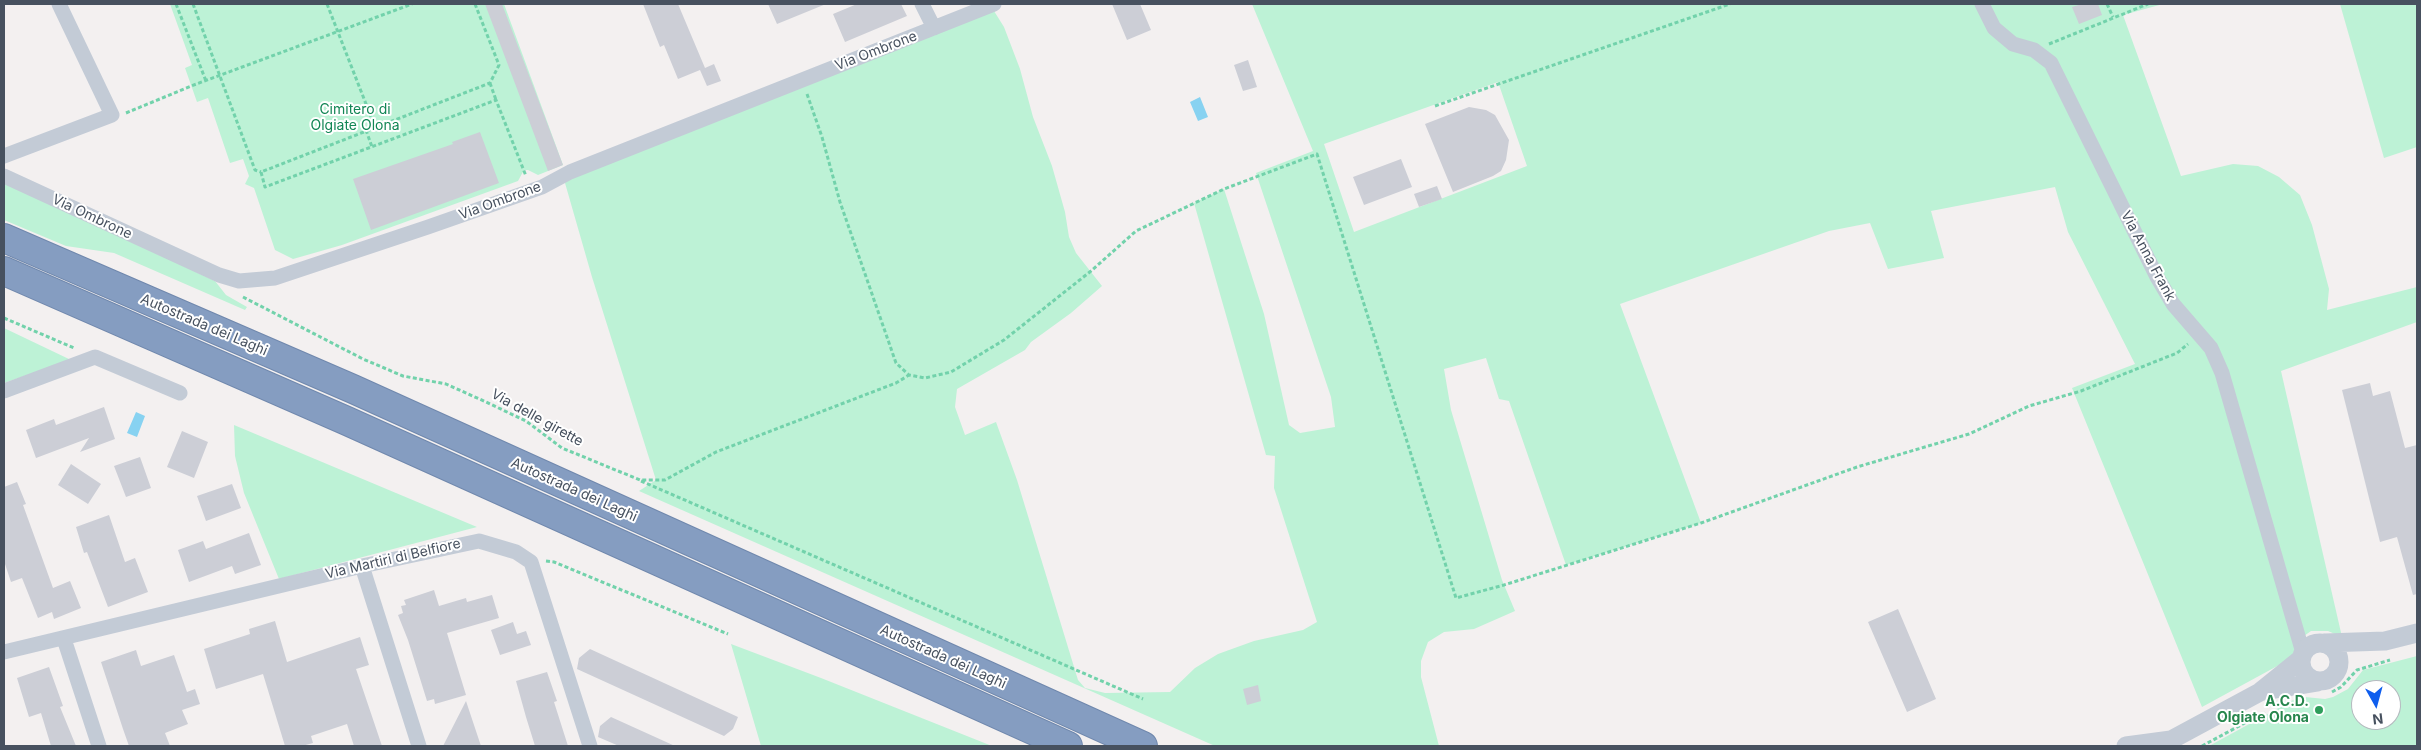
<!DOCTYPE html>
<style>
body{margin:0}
#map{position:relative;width:2421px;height:750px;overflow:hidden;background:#f3f0f0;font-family:Inter,sans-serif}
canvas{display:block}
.frame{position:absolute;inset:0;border:5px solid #47515f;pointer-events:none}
.north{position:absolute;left:2351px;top:680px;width:50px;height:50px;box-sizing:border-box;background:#fff;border:1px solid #b5b9bf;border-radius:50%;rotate:173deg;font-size:14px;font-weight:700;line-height:20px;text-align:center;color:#47515f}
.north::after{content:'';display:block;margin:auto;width:18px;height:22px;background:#0f5eee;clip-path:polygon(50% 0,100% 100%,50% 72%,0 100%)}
</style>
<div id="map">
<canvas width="2421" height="750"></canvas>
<div class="frame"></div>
<div class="north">N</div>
</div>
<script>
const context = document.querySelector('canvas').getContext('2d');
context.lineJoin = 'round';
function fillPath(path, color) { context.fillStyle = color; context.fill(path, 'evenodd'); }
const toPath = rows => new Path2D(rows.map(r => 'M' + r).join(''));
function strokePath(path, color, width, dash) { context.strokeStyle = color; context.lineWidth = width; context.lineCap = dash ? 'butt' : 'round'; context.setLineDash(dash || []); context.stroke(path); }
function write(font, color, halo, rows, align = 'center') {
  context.font = font + ' Inter,sans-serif'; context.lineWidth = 4; context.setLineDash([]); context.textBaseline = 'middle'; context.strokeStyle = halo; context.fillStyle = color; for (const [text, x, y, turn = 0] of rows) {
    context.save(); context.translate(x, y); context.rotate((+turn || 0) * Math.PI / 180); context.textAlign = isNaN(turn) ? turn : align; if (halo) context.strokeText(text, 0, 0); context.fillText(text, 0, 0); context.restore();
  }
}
fillPath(toPath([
 [170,4,504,4,563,165,538,175,528,170,524,170,518,181,342,245,293,259,275,250,254,188,245,184,249,176,243,159,230,163,208,98,197,102,185,68,192,65],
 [1252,4,2163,4,2123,15,2181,176,2233,164,2258,166,2279,177,2300,195,2312,225,2329,289,2327,310,2417,287,2417,322,2281,371,2342,637,2328,631,2311,631,2297,641,2292,658,2202,707,2072,388,2135,364,2068,232,2055,187,1931,211,1944,258,1888,269,1870,223,1829,231,1620,304,1701,523,1566,565,1509,401,1499,399,1486,358,1444,369,1451,410,1502,580,1515,611,1474,629,1444,632,1428,642,1421,661,1421,677,1439,746,1215,746,639,491,656,480,592,277,565,183,573,175,994,11,1004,27,1020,69,1033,117,1052,166,1065,212,1069,237,1076,253,1102,286,1071,313,1031,342,1025,350,957,389,955,407,965,435,996,422,1017,480,1078,680,1085,688,1105,693,1170,692,1195,668,1218,654,1254,641,1303,630,1317,622,1274,488,1275,456,1266,455,1194,203,1224,189,1264,314,1289,425,1300,433,1335,427,1331,397,1256,173,1313,151],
 [1498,82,1527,166,1354,232,1324,144],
 [2340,4,2417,4,2417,147,2384,158],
 [4,181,215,281,226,295,247,307,245,310,114,253,66,246,4,220],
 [4,328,71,360,4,383],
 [234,425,477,527,279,579,244,493,235,456],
 [731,644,821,678,992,746,761,746],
 [2417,656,2417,746,2209,746,2295,699,2305,697,2325,699,2333,697,2348,689,2363,670],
 [2361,690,2391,690,2391,720,2361,720]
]), '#bdf2d6');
fillPath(toPath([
 [1200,97,1208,117,1198,121,1190,102],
 [136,412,145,416,137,437,127,433]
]), '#87d2f1');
fillPath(toPath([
 [485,4,502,4,563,165,548,171],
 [643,4,678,4,705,68,714,64,721,81,707,86,700,70,678,79,664,45,660,47],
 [768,4,826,4,777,24],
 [857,4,901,4,907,16,845,42,833,14],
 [1112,4,1140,4,1151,30,1127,40],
 [2082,4,2098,4,2102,15,2079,24,2072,7],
 [1248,60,1257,87,1243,91,1234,65],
 [1469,107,1486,110,1495,115,1509,140,1506,160,1501,171,1493,176,1453,192,1425,124],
 [480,132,499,183,371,230,353,179,453,144,452,142],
 [1401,159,1412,187,1364,205,1353,177],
 [1437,186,1442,199,1419,207,1414,194],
 [2370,383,2373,396,2390,391,2405,448,2417,445,2417,594,2413,595,2397,537,2380,542,2342,390],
 [104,407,115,439,80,452,89,438,36,458,26,430,54,419,56,425],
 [182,431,208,442,194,478,167,467],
 [140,457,151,488,126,497,114,466],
 [71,464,101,484,88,504,58,485],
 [17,482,26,504,23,505,53,588,70,581,81,608,54,619,52,612,38,618,22,578,11,582,4,561,4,487],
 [232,484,241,508,206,521,197,496],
 [109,515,125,562,135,558,148,592,108,607,87,552,84,553,76,527],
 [249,533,261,565,235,574,232,566,189,582,178,550,203,541,206,549],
 [434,590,439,606,466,598,467,602,492,595,499,618,447,633,466,695,435,704,434,699,427,701,408,640,398,615,403,613,401,606,406,605,404,600],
 [1898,609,1936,699,1907,712,1868,622],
 [275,621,287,662,360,637,369,665,356,669,382,746,354,746,347,724,311,736,313,743,302,746,285,746,263,674,216,689,204,649,250,634,249,629],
 [513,622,517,634,526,631,531,645,500,655,491,630],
 [590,649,738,717,733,729,724,736,577,669,579,658],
 [136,650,141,666,174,655,187,692,195,689,200,704,182,710,188,724,165,733,170,746,129,746,123,729,101,662],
 [49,667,63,706,60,707,76,746,51,746,41,713,29,717,17,678],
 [547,672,557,701,554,702,568,746,535,746,526,717,516,681],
 [1258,685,1261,701,1247,705,1243,689],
 [466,701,481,746,443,746],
 [611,717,675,746,619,746,598,737,600,726]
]), '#ccced6');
const motorway = toPath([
 [4,238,353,389,1143,746],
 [4,271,347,421,1068,746]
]);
strokePath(motorway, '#7088ad', 30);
strokePath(toPath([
 [176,4,206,81],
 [193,4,255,170,261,172],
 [327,4,375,127],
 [475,4,499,65,490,83,261,172,265,187,496,100,526,176],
 [2107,4,2113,17],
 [2049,44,2148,4],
 [490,83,496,100],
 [807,94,822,137,840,202,896,363,909,375,925,378,951,372,1004,340,1091,271,1136,231,1224,189,1317,154,1456,598,1504,585,1701,523,1857,467,1969,434,2029,406,2081,391,2177,353,2188,344],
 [1435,106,1730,4],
 [126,113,191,86,412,4],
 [366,130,372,147],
 [243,297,363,359,403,376,446,384,486,402,526,421,562,448,640,480,665,480,716,452,896,383,909,375],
 [4,318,74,348],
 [641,481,1143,699],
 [546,561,554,562,728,634],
 [2332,692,2341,687,2357,670,2390,660],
 [2202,746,2265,712]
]), '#72d2ab', 3, [4, 2.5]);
strokePath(toPath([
 [922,4,934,28],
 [1982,4,1994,28,2013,44,2034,50,2051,63,2157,277,2173,304,2211,348,2222,373,2303,653],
 [4,156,112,115,59,4],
 [4,176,219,275,239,281,275,278,428,227,542,187,570,172,994,4],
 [4,391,95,357,180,393],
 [362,566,419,746],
 [64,639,99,746],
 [4,652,362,566,479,541,516,552,531,562,590,746]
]), '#c3cbd6', 15);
strokePath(toPath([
 '2301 662a19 19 0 1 1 38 0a19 19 0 1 1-38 0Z',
 [2325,643,2385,641,2417,633],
 [2264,691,2318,682],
 [2126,746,2171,740],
 [2165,746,2171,740,2260,692,2301,659]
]), '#c3cbd6', 19);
strokePath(motorway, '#859dc1', 28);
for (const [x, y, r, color] of [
 [2319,710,5,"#2e9e5b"]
]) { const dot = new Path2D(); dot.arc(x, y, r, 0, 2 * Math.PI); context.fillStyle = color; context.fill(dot); strokePath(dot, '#fff', 2); }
write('14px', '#47515f', '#fff', [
 ["Via Ombrone",876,51,-21],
 ["Via Ombrone",500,201,-20],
 ["Via Ombrone",92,217,25],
 ["Via Anna Frank",2148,256,62],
 ["Autostrada dei Laghi",204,325,23],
 ["Via delle girette",537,418,29],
 ["Autostrada dei Laghi",574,490,24],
 ["Via Martiri di Belfiore",393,559,-13],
 ["Autostrada dei Laghi",943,657,24]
]);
write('14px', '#128655', '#fff', [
 ["Cimitero di",355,110],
 ["Olgiate Olona",355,126]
]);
write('bold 14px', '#27864d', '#fff', [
 ["A.C.D.",2309,702],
 ["Olgiate Olona",2309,718]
], 'right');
</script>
